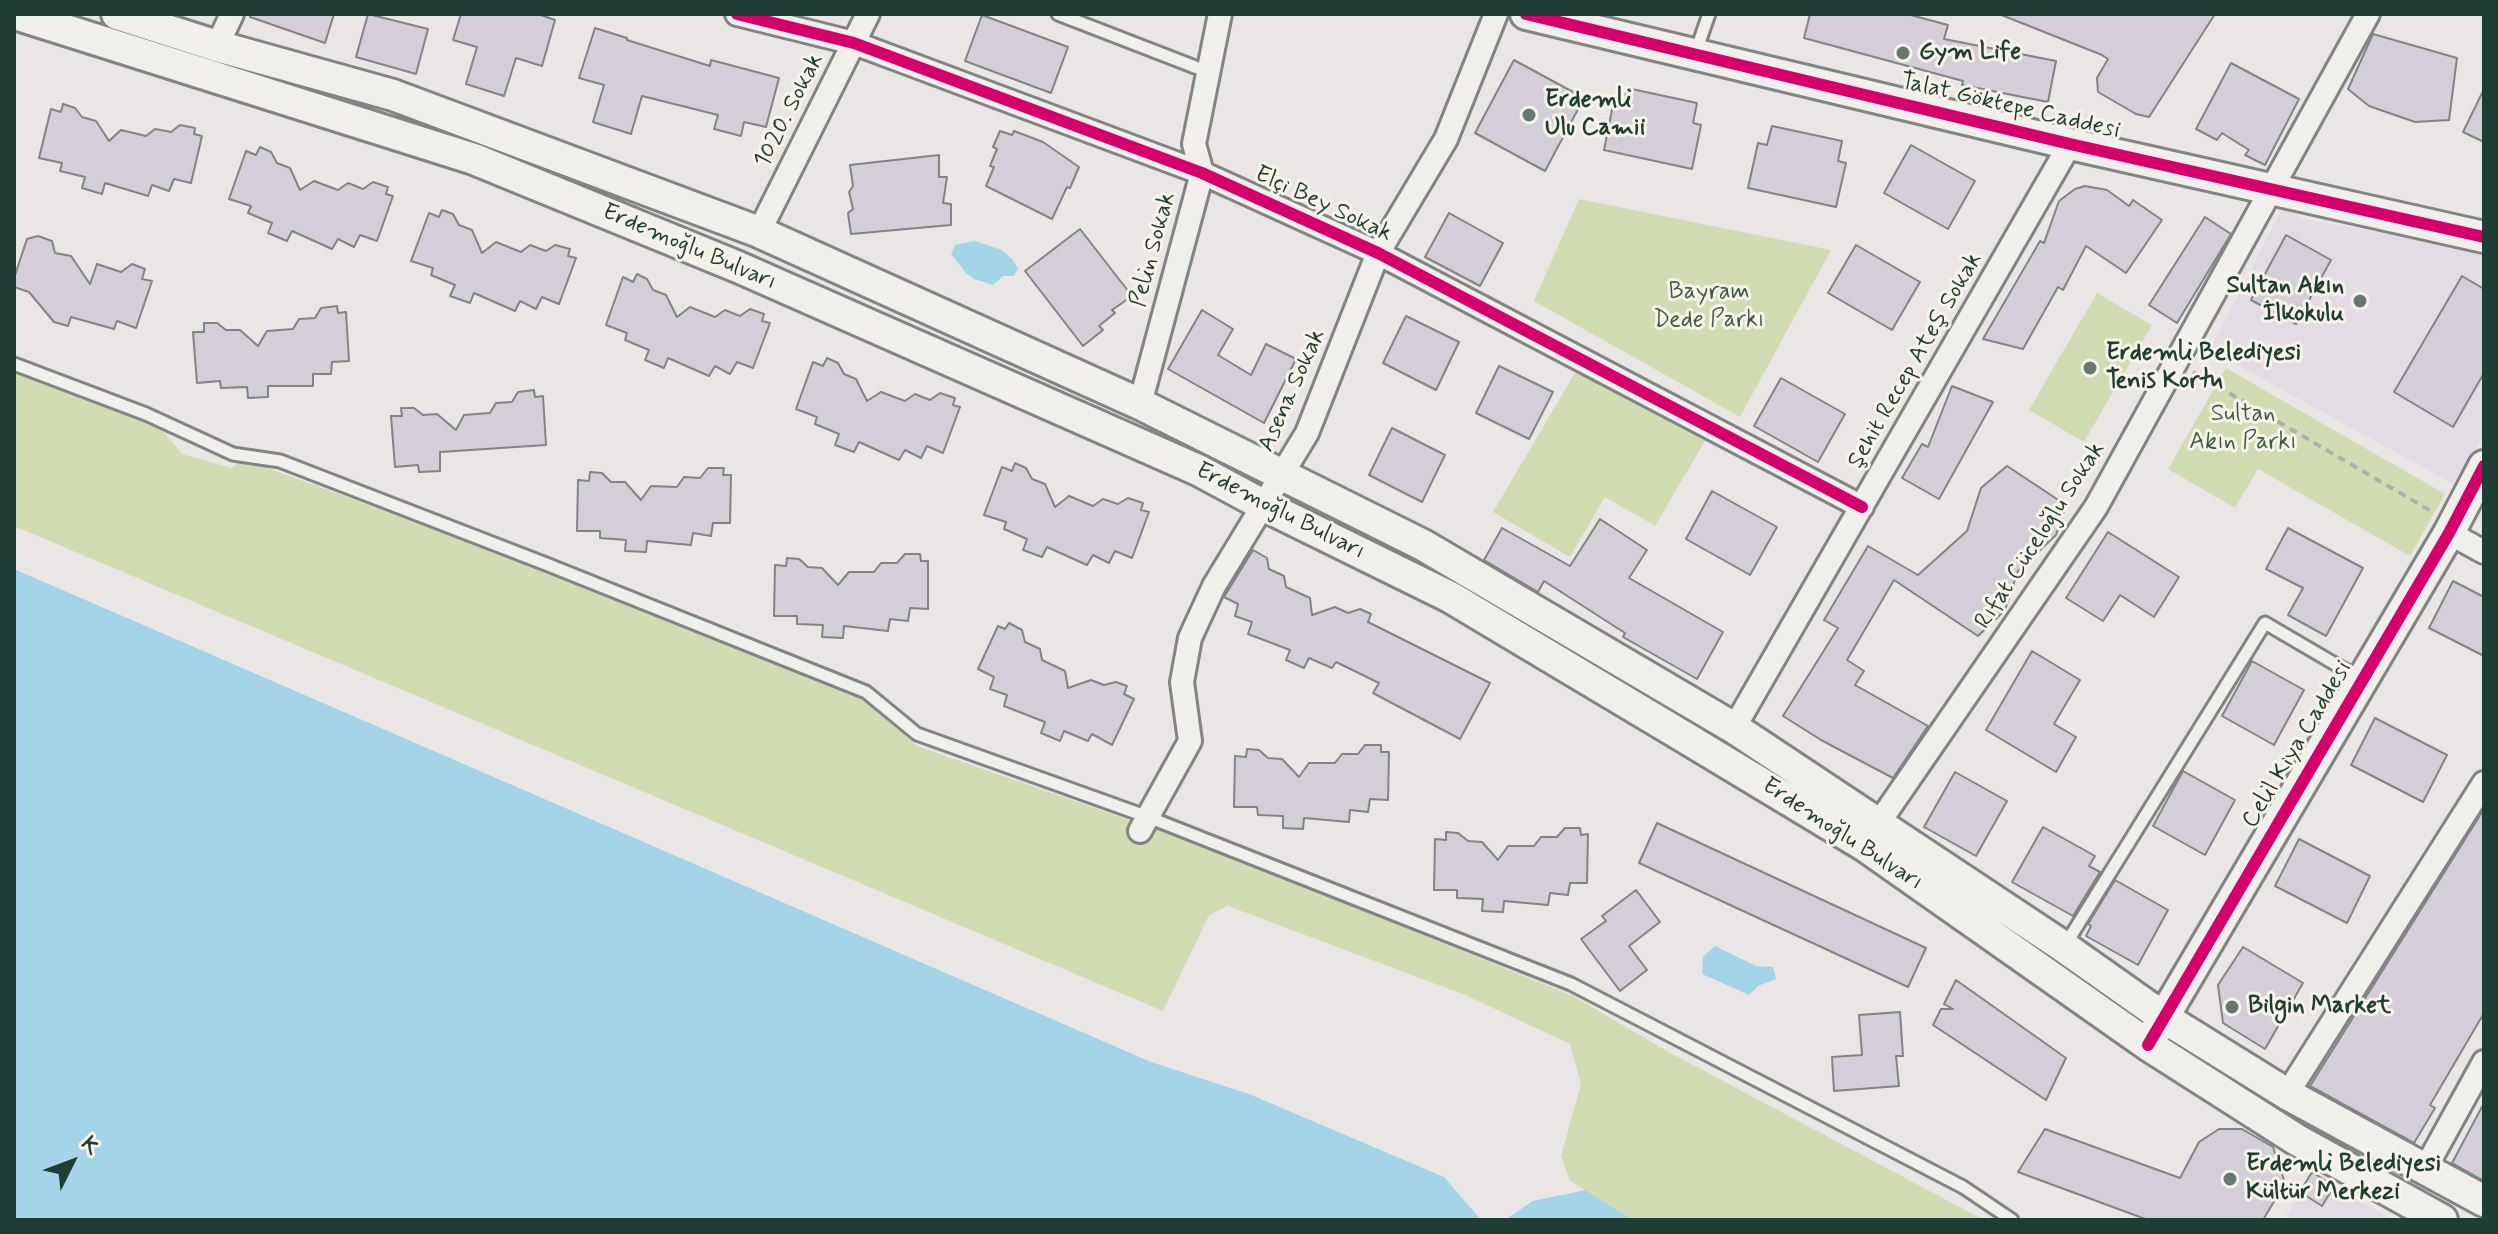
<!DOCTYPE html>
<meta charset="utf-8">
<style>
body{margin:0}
#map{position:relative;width:2498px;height:1234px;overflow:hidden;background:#eae6e6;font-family:Mynerve,sans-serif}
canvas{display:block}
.frame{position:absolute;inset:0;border:16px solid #1f3d34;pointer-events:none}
.north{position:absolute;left:32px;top:1122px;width:80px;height:80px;-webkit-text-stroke:6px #f7f3e8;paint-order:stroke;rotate:48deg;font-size:22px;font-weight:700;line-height:32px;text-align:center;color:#1f3d34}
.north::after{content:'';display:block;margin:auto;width:28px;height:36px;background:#1f3d34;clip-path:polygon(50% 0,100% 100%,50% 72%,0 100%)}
</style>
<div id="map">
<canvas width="2498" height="1234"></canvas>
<div class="frame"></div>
<div class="north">K</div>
</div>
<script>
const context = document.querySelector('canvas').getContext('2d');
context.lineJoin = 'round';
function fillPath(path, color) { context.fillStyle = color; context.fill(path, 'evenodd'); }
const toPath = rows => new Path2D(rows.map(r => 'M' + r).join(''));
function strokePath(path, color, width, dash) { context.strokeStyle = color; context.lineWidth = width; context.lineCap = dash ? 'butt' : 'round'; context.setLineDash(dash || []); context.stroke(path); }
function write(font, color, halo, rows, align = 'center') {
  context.font = font + ' Mynerve,sans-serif'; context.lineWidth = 6; context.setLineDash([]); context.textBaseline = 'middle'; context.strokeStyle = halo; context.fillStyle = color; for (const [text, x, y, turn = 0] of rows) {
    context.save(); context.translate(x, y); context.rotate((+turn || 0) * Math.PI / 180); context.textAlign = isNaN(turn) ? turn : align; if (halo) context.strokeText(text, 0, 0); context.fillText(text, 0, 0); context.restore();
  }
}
fillPath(toPath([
 [2283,207,2304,219,2484,251,2484,434,2457,486,2210,350],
 [2312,1172,2392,1220,2284,1220]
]), '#e3dce4');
fillPath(toPath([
 [1579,199,1831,250,1740,417,1534,301],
 [2097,293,2152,325,2084,442,2029,410],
 [1579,366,1705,441,1655,526,1605,497,1570,557,1493,512],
 [14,368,155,421,182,454,231,468,243,459,543,569,871,704,917,746,1201,845,1573,996,1667,1051,1984,1220,1633,1220,1570,1181,1561,1156,1581,1084,1570,1044,1465,995,1228,906,1209,915,1163,1011,14,526],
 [2226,368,2445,494,2410,556,2258,469,2235,508,2168,469]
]), '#d2dcb3');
fillPath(toPath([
 [975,241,1002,250,1013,260,1018,269,1014,276,1003,276,993,285,974,279,966,273,951,254,955,245],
 [14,569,1151,1062,1249,1094,1444,1177,1481,1220,14,1220],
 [1715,946,1756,966,1773,967,1776,979,1758,986,1749,995,1702,974,1703,957],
 [1585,1190,1633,1220,1505,1220,1533,1201]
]), '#a4d4e7');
const building = toPath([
 [250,14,334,14,325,43,250,17,250,14],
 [368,14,428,29,416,74,356,57,368,14],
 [461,14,538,14,555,20,542,66,516,58,504,96,466,84,477,47,453,40,461,14],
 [1810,14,1907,14,1948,25,1944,39,2056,61,2048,102,1962,85,1963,81,1804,38,1810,14],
 [1999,14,2215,14,2149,117,2136,114,2098,92,2097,78,2108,59,2102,55,1999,14],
 [982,15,1068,47,1051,93,965,61,982,15],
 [595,28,627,38,627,40,710,66,711,60,779,78,766,127,744,122,741,136,714,129,718,115,642,96,631,134,593,122,604,85,579,78,595,28],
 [2373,34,2457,58,2449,120,2415,122,2369,106,2348,89,2373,34],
 [1514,60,1584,98,1545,171,1475,133,1514,60],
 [2231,63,2299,99,2265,165,2245,155,2249,150,2222,133,2217,140,2196,129,2231,63],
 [1627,88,1697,103,1693,123,1701,125,1692,169,1604,150,1613,105,1623,107,1627,88],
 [2484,89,2484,142,2463,132,2484,89],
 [63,104,75,108,82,117,96,121,109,141,121,130,146,136,155,129,171,132,180,125,195,128,194,134,202,136,191,183,174,179,169,191,152,185,148,196,105,183,102,194,82,188,85,177,60,171,62,163,39,158,51,109,61,112,63,104],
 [1772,126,1842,141,1838,161,1846,163,1836,207,1748,188,1758,143,1767,145,1772,126],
 [1000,131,1012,135,1014,131,1043,142,1079,167,1070,188,1067,187,1052,219,986,186,994,167,990,166,997,149,993,147,1000,131],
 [1911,145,1975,181,1948,229,1884,193,1911,145],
 [260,147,271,152,277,163,290,168,300,190,314,181,338,190,348,183,363,189,373,182,388,187,386,194,393,196,377,241,360,235,354,247,338,239,332,249,292,231,287,241,268,233,272,223,248,213,251,206,229,199,246,151,256,155,260,147],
 [939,155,939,177,947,177,943,203,951,204,951,225,851,234,848,213,853,209,849,192,853,186,850,165,939,155],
 [2085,186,2107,190,2129,206,2133,200,2162,220,2126,273,2086,246,2063,290,2058,287,2023,349,1983,339,2040,241,2044,243,2059,201,2075,189,2085,186],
 [442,210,453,214,459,225,472,230,482,253,496,242,521,252,530,245,546,251,555,245,570,249,568,256,576,258,559,304,542,297,536,309,520,301,515,311,474,293,470,303,450,296,455,285,431,275,433,268,411,261,429,213,439,217,442,210],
 [1449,213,1503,243,1480,286,1425,257,1449,213],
 [2205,217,2231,234,2177,323,2149,305,2205,217],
 [1080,229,1132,296,1112,310,1115,313,1099,326,1103,330,1083,346,1025,271,1080,229],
 [2286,235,2331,260,2296,324,2251,300,2286,235],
 [38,236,52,241,55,253,71,256,90,284,97,264,121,272,132,264,145,269,142,279,152,281,136,328,117,321,114,329,71,317,68,326,54,322,29,292,14,287,14,278,27,239,38,236],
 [1856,245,1920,282,1892,330,1828,293,1856,245],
 [637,274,647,279,653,290,666,295,677,317,690,307,715,317,725,310,740,316,750,309,764,314,762,321,770,323,753,368,737,362,730,374,715,366,709,376,668,358,664,368,645,360,649,350,625,340,627,333,606,325,623,277,633,282,637,274],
 [2462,276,2484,289,2484,373,2453,427,2394,392,2462,276],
 [337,306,338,313,346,312,349,361,332,362,331,374,313,374,313,386,268,386,268,397,248,398,247,387,221,388,220,381,197,383,193,332,204,332,204,323,217,323,226,330,240,330,258,346,267,331,293,329,299,319,315,318,321,308,337,306],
 [1202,310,1233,329,1218,355,1251,375,1266,344,1296,359,1264,423,1168,369,1202,310],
 [1406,316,1459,342,1436,390,1383,363,1406,316],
 [827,358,838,363,844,374,856,379,867,401,881,392,905,401,915,394,930,400,940,393,955,398,953,405,960,407,943,453,927,446,921,458,905,450,899,460,859,442,854,452,835,445,839,434,815,424,817,417,796,409,813,362,823,366,827,358],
 [1499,366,1553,392,1529,439,1476,413,1499,366],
 [1781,378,1845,414,1818,462,1754,426,1781,378],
 [1952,386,1993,402,1939,499,1902,478,1922,444,1928,447,1952,386],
 [534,390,535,397,543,396,546,445,440,452,440,471,419,472,418,465,395,467,391,416,402,416,401,408,414,408,423,415,437,414,456,430,464,415,490,413,496,403,512,402,518,392,534,390],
 [1392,428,1445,455,1422,502,1369,475,1392,428],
 [1015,463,1026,468,1032,479,1045,484,1055,507,1069,496,1093,506,1103,499,1118,504,1128,498,1143,503,1141,510,1149,512,1132,558,1115,551,1109,563,1093,555,1087,565,1047,547,1042,557,1023,550,1027,539,1004,529,1006,522,984,515,1002,467,1012,471,1015,463],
 [2007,466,2066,505,2056,535,2018,571,2005,610,1978,636,1894,580,1847,660,1864,671,1855,685,1928,726,1893,778,1821,740,1783,716,1838,628,1824,620,1868,546,1918,575,1967,531,1981,488,2007,466],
 [708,468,724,468,723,475,731,475,730,523,713,523,711,536,693,533,691,545,647,541,646,552,625,551,626,540,600,538,600,531,577,531,578,480,589,481,590,472,602,473,611,482,625,482,641,500,651,486,677,487,684,477,700,478,708,468],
 [1712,491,1777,527,1750,575,1686,539,1712,491],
 [1600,519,1647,550,1629,578,1723,632,1697,679,1623,637,1625,633,1544,581,1538,592,1484,560,1502,528,1570,566,1600,519],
 [2288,528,2363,568,2326,636,2288,615,2303,588,2266,569,2288,528],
 [2108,532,2179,577,2154,617,2120,595,2103,621,2066,598,2108,532],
 [1253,550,1267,558,1269,569,1284,576,1286,587,1310,598,1312,615,1335,607,1348,613,1360,609,1371,614,1368,622,1490,683,1460,739,1373,693,1379,683,1336,662,1332,668,1309,658,1304,668,1286,660,1290,650,1248,634,1252,622,1235,616,1238,604,1224,597,1253,550],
 [905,554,920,554,921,561,928,561,928,609,910,608,908,621,890,619,888,631,844,626,843,638,822,637,823,625,797,624,797,616,774,616,775,565,786,566,787,558,799,559,808,567,822,568,838,585,849,572,874,572,881,563,897,563,905,554],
 [2453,581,2484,597,2484,656,2429,628,2453,581],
 [1009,623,1022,630,1025,642,1040,649,1042,660,1065,671,1068,688,1091,680,1104,685,1116,682,1127,686,1124,694,1134,699,1112,745,1092,734,1088,741,1064,731,1060,741,1041,733,1045,722,1004,706,1007,695,990,689,994,677,978,669,998,626,1005,629,1009,623],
 [2032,651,2080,680,2054,724,2076,737,2056,772,1986,730,2032,651],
 [2252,661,2304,690,2274,745,2222,716,2252,661],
 [2375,718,2447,755,2423,802,2351,765,2375,718],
 [1365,745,1381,745,1381,752,1389,752,1388,800,1370,799,1368,812,1350,810,1349,822,1304,818,1303,829,1283,828,1283,816,1258,815,1257,807,1234,807,1235,756,1246,757,1247,749,1259,750,1268,758,1282,759,1299,777,1309,763,1335,763,1342,754,1358,754,1365,745],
 [2183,771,2235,800,2205,855,2153,826,2183,771],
 [1955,772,2007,801,1976,856,1924,827,1955,772],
 [2484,809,2484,1013,2430,1105,2435,1108,2414,1143,2310,1086,2484,809],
 [1657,823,1926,948,1908,987,1639,863,1657,823],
 [2043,827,2095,856,2089,866,2100,872,2073,916,2012,882,2043,827],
 [1565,828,1580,828,1581,835,1588,834,1587,883,1570,883,1568,895,1550,893,1548,905,1504,901,1503,912,1482,911,1483,899,1457,898,1457,890,1434,890,1435,839,1446,840,1446,832,1458,833,1468,841,1482,842,1498,860,1508,846,1534,846,1541,837,1557,837,1565,828],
 [2299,839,2370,876,2347,923,2275,886,2299,839],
 [2115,880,2168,910,2138,965,2086,936,2091,926,2088,924,2115,880],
 [1636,890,1660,922,1629,946,1647,970,1620,991,1581,939,1606,921,1602,916,1636,890],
 [2243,947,2303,983,2265,1049,2223,1023,2218,985,2243,947],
 [1956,980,2066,1058,2046,1100,1933,1025,1941,1009,1953,1009,1944,1004,1956,980],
 [1900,1012,1903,1056,1896,1056,1899,1086,1834,1091,1832,1057,1862,1055,1859,1015,1900,1012],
 [2484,1103,2484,1181,2452,1163,2484,1103],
 [2045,1129,2180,1178,2199,1142,2219,1129,2242,1129,2273,1147,2285,1183,2263,1220,2148,1220,2018,1172,2045,1129],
 [2312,1172,2334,1186,2322,1206,2300,1192,2312,1172]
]);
fillPath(building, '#d3ced7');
strokePath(building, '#808482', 2);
const lane = toPath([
 [1058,14,1208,72],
 [1695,54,1709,14],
 [14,364,146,414,233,454,280,461,546,564,866,692,917,734,1148,817,1571,984,1963,1187,2012,1220],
 [2064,947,2265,623,2359,678]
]);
const street = toPath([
 [737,14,854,43,1202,173,1378,253,1862,507],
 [217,46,232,14],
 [759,232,868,14],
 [1140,404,1202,173,1194,144,1220,14],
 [2449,533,2484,552],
 [1734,728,2070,144],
 [1878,824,2096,507,2368,14],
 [1140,831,1190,741,1182,682,1190,638,1214,586,1307,433,1378,253,1446,139,1496,14],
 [2287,1094,2484,783],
 [2425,1169,2484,1062]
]);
const secondary = toPath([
 [15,14,474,159,738,267,1198,470,1263,505,1450,597,1681,735,1865,846,2148,1045,2297,1140,2442,1220],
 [117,14,217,46,393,95,759,232,1140,404,1423,545,1734,728,2064,947,2163,1017,2287,1094,2484,1201],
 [1526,14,2070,144,2484,237],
 [2153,1035,2449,533,2484,466]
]);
strokePath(lane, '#808482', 17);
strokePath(street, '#808482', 28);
strokePath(secondary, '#808482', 36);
strokePath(toPath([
 [2193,372,2431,511]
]), '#aeb0ad', 4, [8, 6]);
strokePath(lane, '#f1efec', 11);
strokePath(street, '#f1efec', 22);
strokePath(secondary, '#f1efec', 30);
strokePath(toPath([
 [737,14,854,43,1202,173,1378,253,1862,507],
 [1526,14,2070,144,2484,237],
 [2148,1045,2449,533,2484,466]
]), '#d6006c', 12);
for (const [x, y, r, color] of [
 [1903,53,8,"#667872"],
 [1529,115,8,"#667872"],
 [2360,301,8,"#667872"],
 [2090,368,8,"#667872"],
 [2232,1007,8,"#667872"],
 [2230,1179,8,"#667872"]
]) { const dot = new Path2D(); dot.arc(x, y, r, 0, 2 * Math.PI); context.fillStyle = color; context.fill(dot); strokePath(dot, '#f7f3e8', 3); }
write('bold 24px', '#1f3d34', '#f7f3e8', [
 ["Gym Life",1919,53],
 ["Erdemli",1545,101],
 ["Ulu Camii",1545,129],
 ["Sultan Akın",2344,287,"right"],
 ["İlkokulu",2344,315,"right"],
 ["Erdemli Belediyesi",2106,354],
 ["Tenis Kortu",2106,382],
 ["Bilgin Market",2248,1007],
 ["Erdemli Belediyesi",2246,1165],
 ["Kültür Merkezi",2246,1193]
], 'left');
write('24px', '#1f3d34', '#f7f3e8', [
 ["Talat Göktepe Caddesi",2010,107,13],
 ["1020. Sokak",790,111,-63],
 ["Elçi Bey Sokak",1323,205,25],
 ["Erdemoğlu Bulvarı",689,248,23],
 ["Pelin Sokak",1154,250,-75],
 ["Şehit Recep Ateş Sokak",1916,361,-60],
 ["Asena Sokak",1293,391,-66],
 ["Erdemoğlu Bulvarı",1280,512,27],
 ["Rıfat Cüceloğlu Sokak",2041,536,-57],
 ["Celil Kiya Caddesi",2298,745,-59],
 ["Erdemoğlu Bulvarı",1842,835,33]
]);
write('24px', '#3f5b45', '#f7f3e8', [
 ["Bayram",1709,293],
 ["Dede Parkı",1709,321],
 ["Sultan",2243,415],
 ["Akın Parkı",2243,443]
]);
</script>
